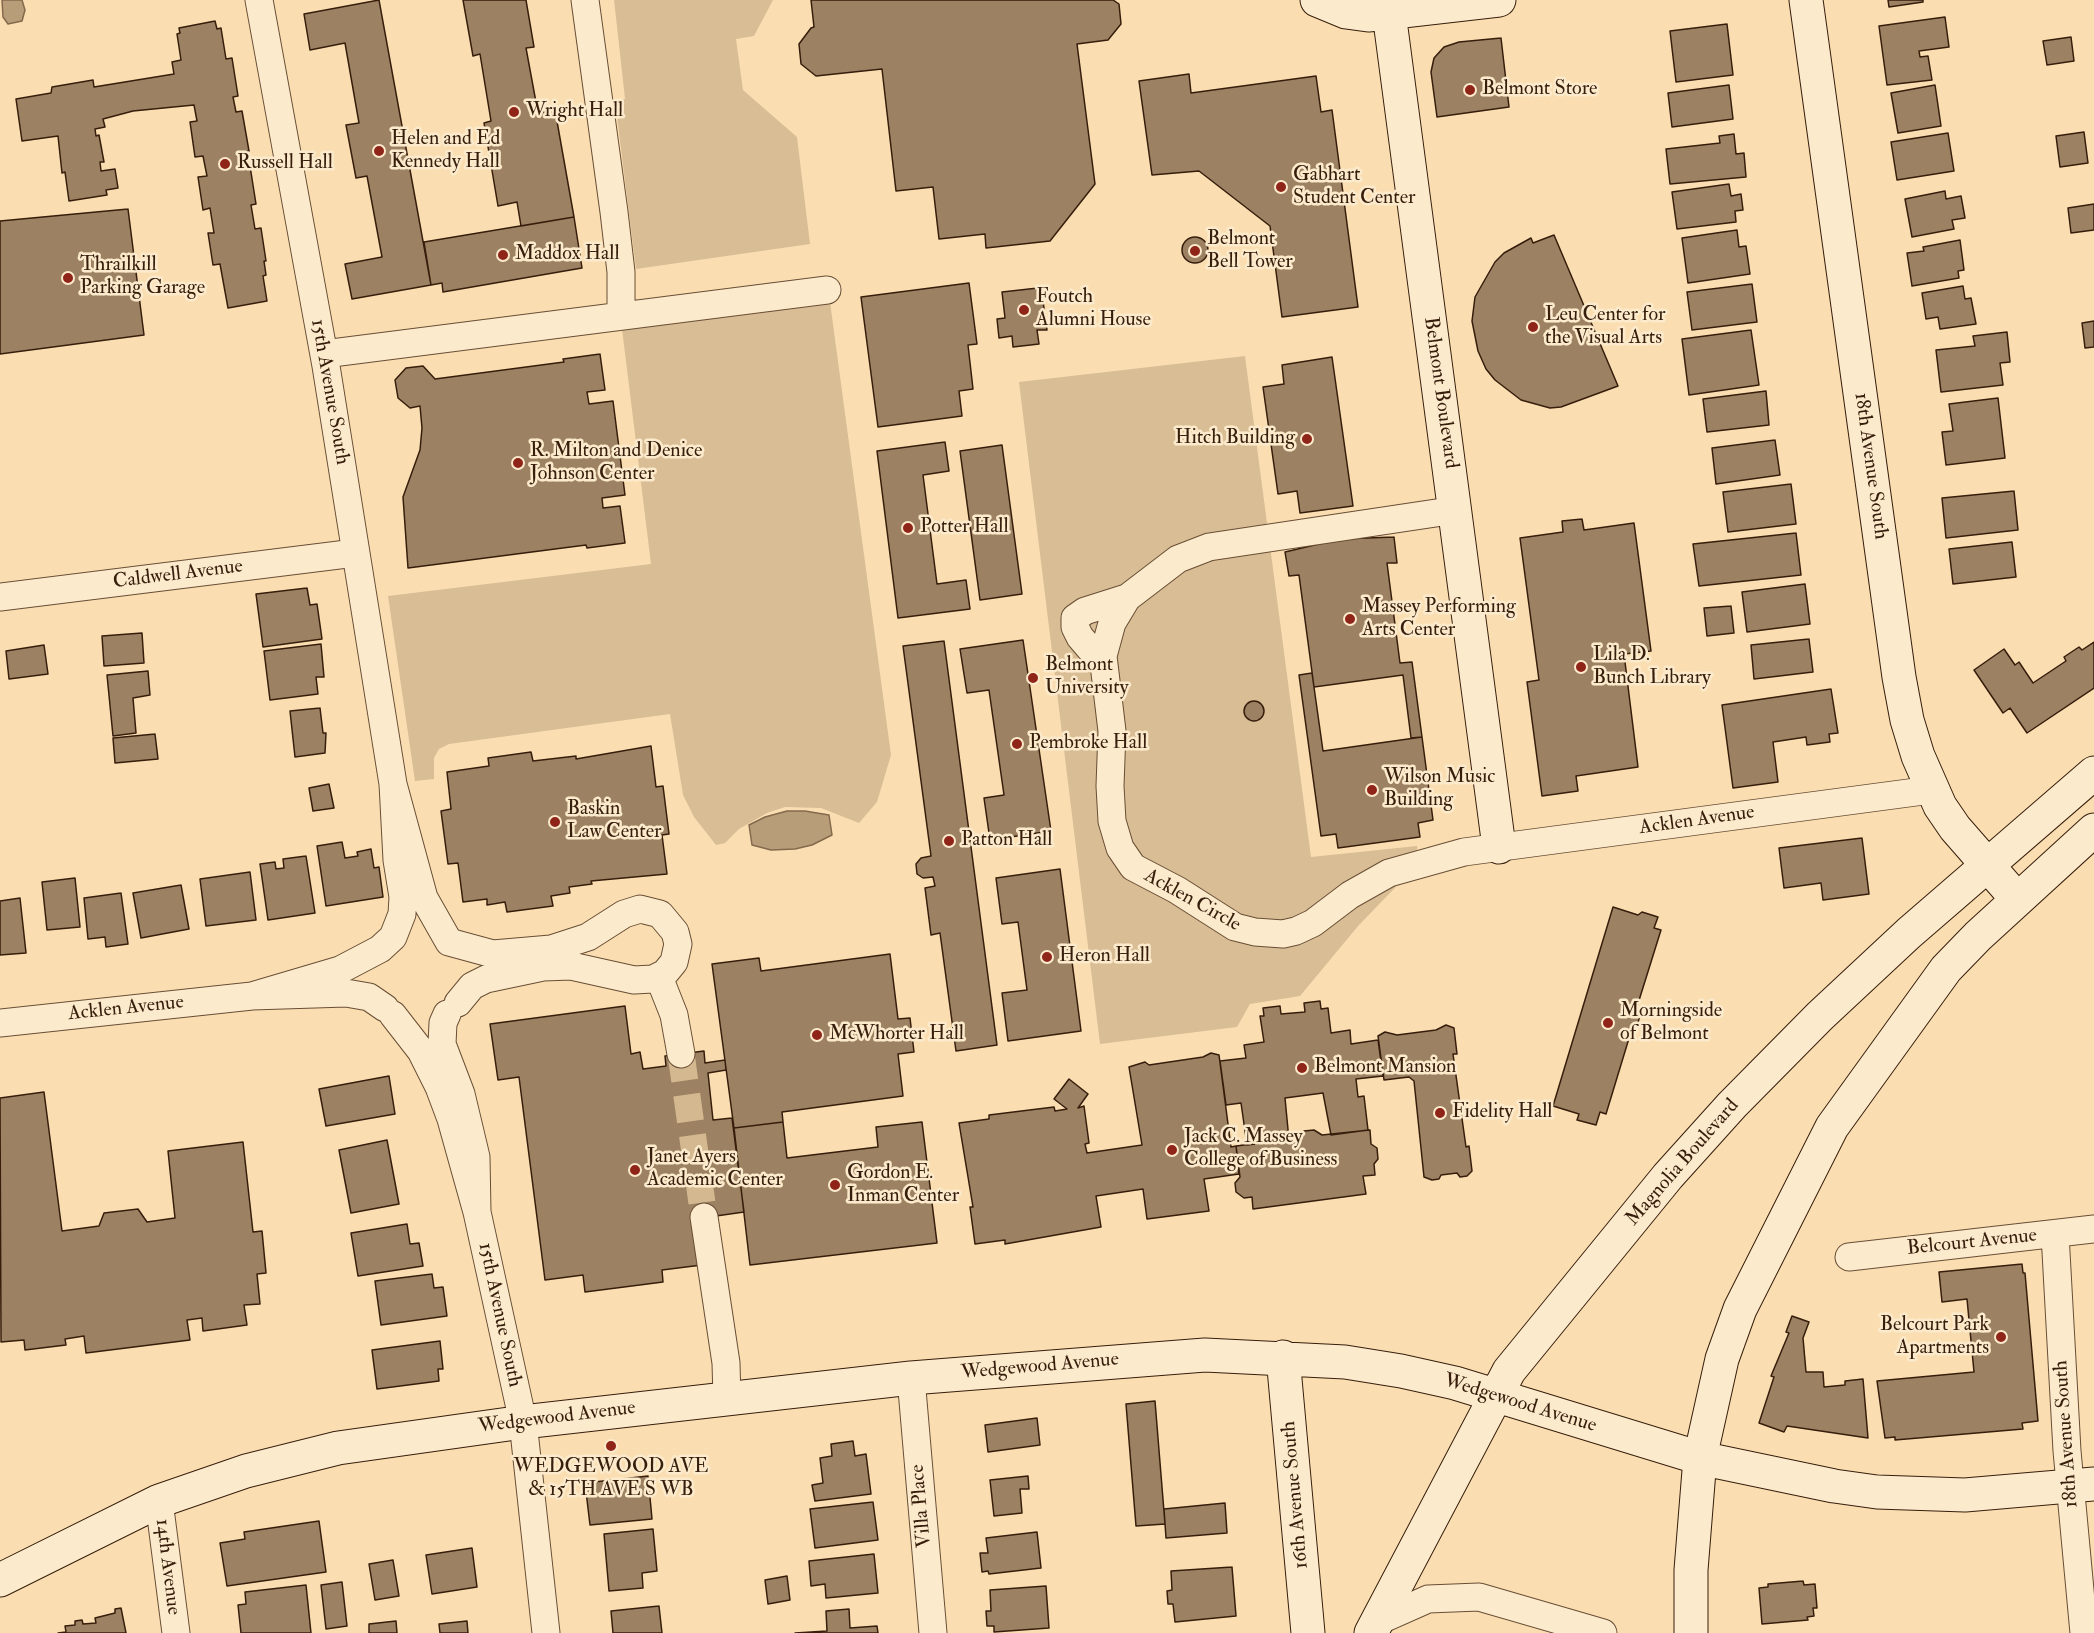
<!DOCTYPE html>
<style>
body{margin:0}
canvas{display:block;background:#fadeb1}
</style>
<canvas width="2094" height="1633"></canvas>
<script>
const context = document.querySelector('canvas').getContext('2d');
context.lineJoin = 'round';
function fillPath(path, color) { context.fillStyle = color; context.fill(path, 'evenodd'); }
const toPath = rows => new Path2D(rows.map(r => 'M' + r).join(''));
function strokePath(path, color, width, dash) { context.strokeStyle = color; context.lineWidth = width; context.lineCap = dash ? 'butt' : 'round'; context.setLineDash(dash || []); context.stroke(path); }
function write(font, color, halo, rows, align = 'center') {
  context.font = font + ' "IM FELL Double Pica",serif'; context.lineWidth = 5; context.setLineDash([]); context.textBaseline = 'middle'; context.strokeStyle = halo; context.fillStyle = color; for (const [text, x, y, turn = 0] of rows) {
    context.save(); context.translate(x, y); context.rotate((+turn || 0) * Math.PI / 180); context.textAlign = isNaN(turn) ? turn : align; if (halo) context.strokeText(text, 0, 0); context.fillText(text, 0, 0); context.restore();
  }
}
fillPath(toPath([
 [614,0,773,0,754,36,736,39,743,90,797,137,810,244,636,269,615,101,625,99],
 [830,302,891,755,877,802,859,823,821,808,785,807,767,813,739,829,725,843,716,845,694,817,683,795,670,714,449,744,439,749,434,758,434,779,415,781,388,596,651,564,622,329],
 [1245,356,1311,857,1417,846,1418,864,1359,925,1300,996,1250,1004,1237,1027,1100,1044,1019,382]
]), '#d9bd95');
const water = toPath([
 [2,0,22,0,25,10,22,21,8,24,3,17,2,0],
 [787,811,805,811,829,815,832,835,812,845,795,849,771,850,752,845,749,825,765,817,787,811]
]);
fillPath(water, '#b89d79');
strokePath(water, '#846a4d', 1.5);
const building = toPath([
 [379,0,431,285,352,299,345,264,382,257,367,176,356,178,346,125,359,123,345,43,310,50,304,14,379,0],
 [463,0,526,0,534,47,526,48,538,113,555,110,574,217,521,226,517,202,498,206,484,123,491,121,480,54,473,56,463,0],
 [811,0,1113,0,1119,4,1121,24,1108,40,1077,44,1095,184,1050,241,986,248,985,234,939,239,933,187,896,191,882,69,816,76,801,64,799,44,811,28,814,27,811,0],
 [1888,0,1923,0,1923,2,1889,7,1888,0],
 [1945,17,1949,47,1919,51,1920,57,1928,56,1932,80,1887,85,1879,26,1945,17],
 [215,21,217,29,221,28,226,59,232,58,238,96,233,97,236,112,242,111,249,151,243,152,246,167,250,166,256,204,251,205,255,229,261,228,266,261,264,261,266,275,263,276,267,301,228,308,220,264,213,265,208,233,214,233,210,208,203,210,198,177,207,176,203,156,195,157,190,122,197,121,194,105,133,111,103,119,105,127,95,129,96,136,99,135,104,162,100,162,101,171,115,169,118,188,106,190,107,195,69,201,65,172,62,173,58,136,22,141,16,99,51,93,52,87,93,80,94,87,174,74,172,62,181,60,177,34,180,33,179,28,215,21],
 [1727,24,1733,75,1676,82,1670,31,1727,24],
 [2071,37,2074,61,2047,65,2043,41,2071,37],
 [1501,38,1509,107,1437,117,1431,72,1434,58,1444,47,1459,42,1501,38],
 [1189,74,1191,93,1316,76,1321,112,1332,110,1358,307,1282,317,1270,226,1199,171,1152,175,1139,81,1189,74],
 [1729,85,1733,119,1672,127,1668,93,1729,85],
 [1935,85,1941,126,1898,133,1891,93,1935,85],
 [2084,132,2088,163,2060,167,2056,136,2084,132],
 [1948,133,1954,171,1897,180,1891,142,1948,133],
 [1734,134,1736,154,1744,153,1746,177,1670,184,1666,149,1720,143,1719,136,1734,134],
 [1729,184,1731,196,1741,194,1743,210,1735,211,1736,222,1677,229,1672,192,1729,184],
 [1945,191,1946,199,1961,196,1965,218,1952,220,1954,229,1912,237,1905,199,1945,191],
 [2094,204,2094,230,2071,233,2068,208,2094,204],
 [128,209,144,335,0,354,0,221,128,209],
 [574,217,582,268,443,292,442,283,431,285,424,242,574,217],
 [1737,230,1739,247,1746,246,1750,274,1688,283,1682,238,1737,230],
 [1554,235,1618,386,1561,407,1550,408,1521,400,1495,380,1486,369,1478,351,1472,321,1475,297,1495,262,1504,253,1531,238,1533,243,1554,235],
 '1182 250a13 13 0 1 1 26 0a13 13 0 1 1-26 0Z',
 [1960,240,1964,270,1958,271,1959,278,1912,286,1907,253,1924,251,1923,247,1960,240],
 [969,283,977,344,968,345,973,389,959,391,962,416,878,427,861,297,969,283],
 [1752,284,1757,322,1692,330,1687,292,1752,284],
 [1963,286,1965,299,1971,298,1976,324,1940,329,1938,317,1926,319,1922,293,1963,286],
 [1038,288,1040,302,1043,301,1047,330,1037,330,1039,344,1013,347,1012,336,999,338,997,319,1005,318,1002,292,1038,288],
 [2094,321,2094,347,2085,348,2082,323,2094,321],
 [1751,330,1759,385,1689,395,1682,339,1751,330],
 [2007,332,2010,362,2000,363,2003,385,1941,392,1936,350,1975,346,1973,336,2007,332],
 [600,354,605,390,587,392,589,404,613,401,625,495,602,498,603,508,620,506,625,543,587,548,586,545,408,568,403,497,420,450,422,428,420,406,410,408,398,398,395,380,406,368,423,366,435,379,564,362,563,359,600,354],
 [1332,357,1353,506,1300,513,1297,491,1278,494,1263,387,1284,384,1282,365,1332,357],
 [1766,391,1769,425,1707,432,1703,399,1766,391],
 [1998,398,2005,458,1946,465,1942,432,1953,431,1949,404,1998,398],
 [1775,440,1780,475,1716,484,1712,448,1775,440],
 [945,442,949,471,923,475,937,584,966,580,970,609,898,618,877,451,945,442],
 [1002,445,1022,594,980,600,960,451,1002,445],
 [1791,484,1796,524,1728,532,1723,492,1791,484],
 [2014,491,2018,530,1946,538,1942,498,2014,491],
 [1582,519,1584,530,1634,523,1651,651,1624,654,1638,767,1576,776,1578,791,1542,796,1527,682,1539,680,1520,538,1563,532,1562,521,1582,519],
 [1796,533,1801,575,1699,586,1693,544,1796,533],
 [1394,537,1397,563,1387,563,1400,663,1412,662,1422,737,1411,738,1403,675,1314,687,1299,575,1289,576,1285,552,1340,539,1394,537],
 [2012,542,2016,577,1953,584,1949,549,2012,542],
 [1805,584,1810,624,1747,632,1742,592,1805,584],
 [307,588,310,605,317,604,322,639,263,647,256,594,307,588],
 [1731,606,1734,633,1707,636,1704,608,1731,606],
 [142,633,144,663,104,666,102,636,142,633],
 [1809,639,1813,672,1754,679,1751,645,1809,639],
 [1023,640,1051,831,990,840,984,798,1004,795,989,690,967,693,960,649,1023,640],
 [944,641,997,1045,956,1051,940,933,931,935,925,888,935,886,933,877,923,878,917,874,916,864,921,858,931,856,903,646,944,641],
 [2094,642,2094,688,2027,733,2010,708,2003,713,1974,670,2004,649,2015,665,2019,662,2033,683,2066,661,2064,657,2079,647,2082,650,2094,642],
 [321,644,324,677,316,677,318,694,270,700,264,651,321,644],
 [44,645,48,674,9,679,6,651,44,645],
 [148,671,150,695,133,698,136,733,113,736,107,675,148,671],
 [1312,673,1323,751,1422,737,1433,820,1418,823,1420,837,1338,848,1336,834,1321,836,1299,675,1312,673],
 [1831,689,1838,733,1829,734,1830,742,1807,745,1806,737,1773,742,1778,782,1733,788,1722,705,1831,689],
 '1244 711a10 10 0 1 1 20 0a10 10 0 1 1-20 0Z',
 [320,708,323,733,326,733,325,753,295,757,290,711,320,708],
 [155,734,158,759,115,763,113,738,155,734],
 [651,746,656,787,663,786,669,834,662,835,667,874,591,881,592,884,569,887,570,893,551,896,553,906,507,912,505,902,487,905,487,899,463,902,458,863,448,864,441,811,451,809,447,772,489,766,488,758,531,752,533,761,576,756,576,759,651,746],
 [329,784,334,808,313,811,309,788,329,784],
 [1862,838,1869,894,1823,900,1821,883,1784,888,1779,848,1862,838],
 [342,842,345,858,358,856,357,852,371,849,374,868,379,867,383,897,326,906,317,846,342,842],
 [306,856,315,913,268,920,260,864,275,862,276,869,284,868,283,859,306,856],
 [1060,869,1081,1031,1008,1041,1002,993,1027,990,1018,922,1002,924,996,878,1060,869],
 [250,872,256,920,206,926,200,879,250,872],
 [75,878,80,927,47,930,42,882,75,878],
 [181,885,189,929,141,938,133,893,181,885],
 [121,893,128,944,106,947,105,937,88,939,84,898,121,893],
 [20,898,26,953,0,955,0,901,20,898],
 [1613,907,1638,915,1642,912,1658,917,1654,928,1661,930,1636,1010,1641,1012,1634,1036,1630,1035,1606,1114,1600,1112,1596,1125,1577,1120,1579,1114,1553,1106,1613,907],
 [890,954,898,1019,910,1018,914,1052,898,1054,903,1096,782,1112,783,1122,734,1128,712,964,759,958,761,971,890,954],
 [1320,1001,1321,1009,1328,1008,1331,1033,1350,1030,1351,1044,1378,1040,1383,1076,1356,1079,1358,1097,1364,1096,1368,1130,1331,1135,1323,1093,1285,1098,1289,1140,1247,1145,1241,1103,1226,1105,1220,1061,1246,1058,1244,1045,1264,1042,1260,1016,1264,1016,1263,1008,1280,1006,1281,1014,1305,1012,1304,1003,1320,1001],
 [625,1006,631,1054,640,1052,643,1069,666,1066,665,1056,704,1051,705,1063,725,1060,726,1070,708,1073,713,1120,732,1118,744,1212,716,1216,702,1265,662,1270,663,1282,585,1292,583,1275,545,1280,519,1077,498,1080,490,1024,625,1006],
 [1446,1025,1454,1028,1457,1054,1453,1054,1466,1147,1469,1146,1472,1171,1467,1176,1460,1177,1457,1173,1441,1175,1439,1179,1432,1180,1424,1177,1414,1081,1409,1077,1384,1080,1378,1036,1385,1032,1397,1035,1436,1030,1446,1025],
 [1211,1053,1219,1055,1231,1147,1236,1146,1239,1174,1204,1179,1209,1211,1147,1219,1143,1189,1096,1196,1101,1227,1005,1244,1005,1240,975,1244,970,1207,973,1207,959,1123,989,1119,989,1115,1054,1107,1055,1111,1067,1109,1054,1099,1069,1079,1088,1094,1078,1108,1084,1106,1089,1143,1085,1144,1087,1153,1142,1145,1129,1067,1145,1062,1149,1065,1203,1057,1211,1053],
 [389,1076,395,1114,326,1126,319,1089,389,1076],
 [44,1092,62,1231,99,1226,104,1213,138,1209,147,1222,175,1218,168,1151,243,1142,253,1232,262,1231,266,1273,257,1274,260,1304,244,1305,247,1325,203,1331,202,1318,187,1320,190,1340,86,1353,84,1336,65,1339,66,1345,25,1350,24,1340,1,1342,0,1098,44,1092],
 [783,1122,787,1158,878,1147,876,1127,922,1122,937,1243,750,1265,734,1128,783,1122],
 [1314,1130,1322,1135,1370,1130,1371,1144,1377,1148,1378,1159,1374,1164,1375,1175,1363,1176,1366,1194,1253,1209,1252,1197,1244,1198,1236,1192,1235,1183,1240,1177,1236,1146,1299,1138,1304,1131,1314,1130],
 [387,1140,399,1204,351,1213,339,1150,387,1140],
 [407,1224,410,1244,419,1243,423,1266,358,1276,351,1233,407,1224],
 [2022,1264,2023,1273,2025,1273,2038,1421,2022,1423,2023,1429,1895,1440,1895,1437,1885,1438,1877,1381,1974,1372,1967,1299,1942,1302,1939,1272,2022,1264],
 [432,1274,434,1288,443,1287,447,1316,381,1325,375,1281,432,1274],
 [1792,1316,1809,1322,1803,1338,1806,1372,1823,1372,1824,1387,1845,1385,1845,1381,1863,1379,1868,1438,1787,1426,1784,1432,1759,1423,1774,1377,1771,1376,1789,1333,1786,1332,1792,1316],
 [440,1341,443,1369,438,1369,439,1381,377,1389,372,1350,440,1341],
 [1155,1401,1165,1524,1136,1526,1126,1404,1155,1401],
 [1037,1418,1040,1445,988,1452,985,1425,1037,1418],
 [853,1441,855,1456,866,1454,871,1494,815,1501,812,1485,823,1483,820,1458,832,1456,831,1444,853,1441],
 [648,1476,652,1519,590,1525,585,1483,648,1476],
 [1028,1476,1029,1489,1020,1489,1022,1513,994,1516,990,1480,1028,1476],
 [873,1502,878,1540,815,1548,810,1509,873,1502],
 [1225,1503,1227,1533,1166,1538,1164,1509,1225,1503],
 [319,1521,326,1572,227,1586,220,1543,245,1539,244,1532,319,1521],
 [653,1529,657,1571,642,1573,643,1588,609,1591,604,1534,653,1529],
 [1037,1532,1041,1568,989,1574,988,1571,982,1572,980,1553,988,1553,986,1538,1037,1532],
 [472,1548,477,1587,432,1594,426,1555,472,1548],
 [874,1554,878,1593,826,1598,825,1584,811,1586,809,1561,874,1554],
 [393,1560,399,1596,375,1600,369,1564,393,1560],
 [1232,1567,1236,1616,1175,1622,1173,1604,1168,1604,1167,1591,1172,1590,1171,1571,1232,1567],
 [787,1576,790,1600,768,1604,765,1580,787,1576],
 [1803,1581,1804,1585,1815,1584,1817,1608,1813,1608,1814,1616,1807,1617,1808,1620,1762,1624,1759,1588,1768,1587,1768,1584,1803,1581],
 [342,1582,347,1626,326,1629,321,1585,342,1582],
 [306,1585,311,1633,241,1633,238,1605,246,1604,245,1592,306,1585],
 [1046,1586,1049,1628,994,1632,994,1626,987,1626,986,1611,991,1611,990,1590,1046,1586],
 [659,1606,662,1633,613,1633,611,1611,659,1606],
 [121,1608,126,1633,58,1633,66,1632,65,1626,75,1625,75,1621,82,1620,83,1624,96,1623,95,1618,115,1613,115,1609,121,1608],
 [849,1609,850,1628,877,1626,878,1633,795,1633,827,1631,826,1611,849,1609],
 [396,1621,397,1633,369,1633,369,1624,396,1621],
 [467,1621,468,1633,440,1633,439,1624,467,1621]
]);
fillPath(building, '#9c8262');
strokePath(building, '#371e0c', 1.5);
strokePath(toPath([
 [681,1054,704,1217]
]), '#d3b890', 27, [27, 14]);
const street = toPath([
 [259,0,326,366,393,784],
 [585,0,614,212,621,272,621,316],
 [324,354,827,290],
 [1456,510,1209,547,1178,559,1127,598,1112,623,1103,656,1112,731,1110,786,1112,821,1120,848,1133,867,1177,890,1235,927,1255,932,1283,934,1296,931,1313,923,1350,895,1389,873,1464,852,1931,790],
 [0,597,355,553],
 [1103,664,1080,637,1075,627,1075,618,1085,611,1126,598],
 [659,977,674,1015,681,1054],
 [385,1008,369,997,346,993,252,996,340,970,380,949,393,937,402,914,403,897,397,860,393,784,424,898,449,942,493,954,551,949,588,937,624,914,640,909,660,914,675,932,678,944,674,962,665,973,653,979,634,980,571,966,543,967,486,979,472,986,458,1003],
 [393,1015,421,1051,439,1087,451,1119,477,1212,476,1157,461,1094,442,1044,443,1023,447,1014],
 [0,1023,252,996],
 [477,1212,523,1422,546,1633],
 [704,1217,726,1363,727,1399],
 [2055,1234,2067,1451,2084,1633],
 [1849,1257,2094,1229],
 [911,1378,933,1633],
 [159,1501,176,1633],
 [1376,1622,1428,1599,1479,1597,1603,1633]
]);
const secondary = toPath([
 [1317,0,1346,12,1368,15,1499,0],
 [1806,0,1899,677,1907,720,1918,756,1940,806,1955,828,2017,899],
 [1389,13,1499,847],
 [1283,1357,1308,1633],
 [0,1580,159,1501,246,1471,338,1448,523,1422,911,1378,1205,1355,1345,1362,1401,1371,1455,1383,1700,1458,1834,1486,1877,1492,1965,1495,2094,1484],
 [1371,1633,1509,1371,1668,1176,1732,1105,1820,1016,1909,933,2094,773],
 [1691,1633,1691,1570,1700,1458,1722,1359,1740,1309,1832,1127,1946,969,1978,936,2094,830]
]);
strokePath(street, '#684e35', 29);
strokePath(secondary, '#371e0c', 35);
strokePath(street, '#fceacc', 27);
strokePath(secondary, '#fceacc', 33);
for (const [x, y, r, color] of [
 [1470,90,6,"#8f2418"],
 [514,112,6,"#8f2418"],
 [379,151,6,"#8f2418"],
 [225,164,6,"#8f2418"],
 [1281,187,6,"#8f2418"],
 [1195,251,6,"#8f2418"],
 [503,255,6,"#8f2418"],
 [68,278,6,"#8f2418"],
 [1024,310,6,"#8f2418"],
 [1533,327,6,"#8f2418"],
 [1307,439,6,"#8f2418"],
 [518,463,6,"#8f2418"],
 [908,528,6,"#8f2418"],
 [1350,619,6,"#8f2418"],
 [1581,667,6,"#8f2418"],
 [1033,678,6,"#8f2418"],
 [1017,744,6,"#8f2418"],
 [1372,790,6,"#8f2418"],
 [555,822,6,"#8f2418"],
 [949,841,6,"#8f2418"],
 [1047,957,6,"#8f2418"],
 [1608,1023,6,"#8f2418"],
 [817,1035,6,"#8f2418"],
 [1302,1068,6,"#8f2418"],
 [1440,1113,6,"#8f2418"],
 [1172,1150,6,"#8f2418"],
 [635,1170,6,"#8f2418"],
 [835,1185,6,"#8f2418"],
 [2001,1337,6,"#8f2418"],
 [611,1446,6,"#8f2418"]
]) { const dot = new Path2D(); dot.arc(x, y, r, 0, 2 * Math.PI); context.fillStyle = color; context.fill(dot); strokePath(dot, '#fceacc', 2); }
write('20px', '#371e0c', '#fceacc', [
 ["Belmont Store",1482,90],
 ["Wright Hall",526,112],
 ["Helen and Ed",391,140],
 ["Kennedy Hall",391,163],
 ["Russell Hall",237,164],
 ["Gabhart",1293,176],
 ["Student Center",1293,199],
 ["Belmont",1207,240],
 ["Bell Tower",1207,263],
 ["Maddox Hall",515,255],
 ["Thrailkill",80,266],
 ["Parking Garage",80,289],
 ["Foutch",1036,298],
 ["Alumni House",1036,321],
 ["Leu Center for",1545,316],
 ["the Visual Arts",1545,339],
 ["Hitch Building",1295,439,"right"],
 ["R. Milton and Denice",530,452],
 ["Johnson Center",530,475],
 ["Potter Hall",920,528],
 ["Massey Performing",1362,608],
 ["Arts Center",1362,631],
 ["Lila D.",1593,656],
 ["Bunch Library",1593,679],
 ["Belmont",1045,666],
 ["University",1045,689],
 ["Pembroke Hall",1029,744],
 ["Wilson Music",1384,778],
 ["Building",1384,801],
 ["Baskin",567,810],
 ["Law Center",567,833],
 ["Patton Hall",961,841],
 ["Heron Hall",1059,957],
 ["Morningside",1620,1012],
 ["of Belmont",1620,1035],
 ["McWhorter Hall",829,1035],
 ["Belmont Mansion",1314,1068],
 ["Fidelity Hall",1452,1113],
 ["Jack C. Massey",1184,1138],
 ["College of Business",1184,1161],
 ["Janet Ayers",647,1158],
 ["Academic Center",647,1181],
 ["Gordon E.",847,1174],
 ["Inman Center",847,1197],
 ["Belcourt Park",1989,1326,"right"],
 ["Apartments",1989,1349,"right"],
 ["WEDGEWOOD AVE",611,1468,"center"],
 ["& 15TH AVE S WB",611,1491,"center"]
], 'left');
write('20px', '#371e0c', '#fceacc', [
 ["15th Avenue South",329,392,80],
 ["Belmont Boulevard",1440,393,82],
 ["18th Avenue South",1870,466,82],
 ["Caldwell Avenue",178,575,-7],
 ["Acklen Avenue",1697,821,-8],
 ["Acklen Circle",1192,901,29],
 ["Acklen Avenue",126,1009,-6],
 ["Magnolia Boulevard",1683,1163,-49],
 ["Belcourt Avenue",1972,1243,-6],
 ["15th Avenue South",499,1315,78],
 ["Wedgewood Avenue",1040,1367,-5],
 ["Wedgewood Avenue",1520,1404,17],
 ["Wedgewood Avenue",557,1418,-7],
 ["18th Avenue South",2067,1434,-94],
 ["16th Avenue South",1296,1495,-95],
 ["Villa Place",922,1506,-95],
 ["14th Avenue",167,1567,83]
]);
</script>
